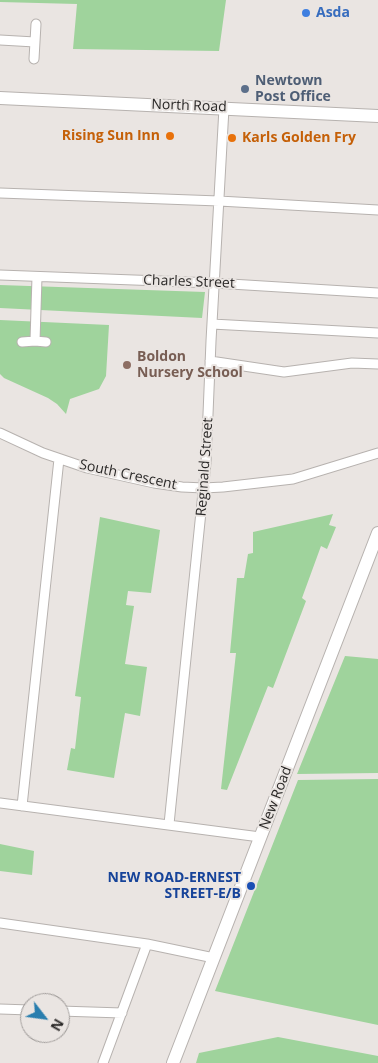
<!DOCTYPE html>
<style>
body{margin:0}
#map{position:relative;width:378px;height:1063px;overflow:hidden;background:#eae5e2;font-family:"Open Sans",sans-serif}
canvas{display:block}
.north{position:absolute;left:20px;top:993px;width:50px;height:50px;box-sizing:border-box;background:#eae5e2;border:1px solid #9d9997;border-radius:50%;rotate:120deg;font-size:14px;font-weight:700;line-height:20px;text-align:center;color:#2a2827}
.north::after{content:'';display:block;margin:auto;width:18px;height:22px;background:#297eae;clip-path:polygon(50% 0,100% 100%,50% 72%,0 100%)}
</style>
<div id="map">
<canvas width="378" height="1063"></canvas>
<div class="north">N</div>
</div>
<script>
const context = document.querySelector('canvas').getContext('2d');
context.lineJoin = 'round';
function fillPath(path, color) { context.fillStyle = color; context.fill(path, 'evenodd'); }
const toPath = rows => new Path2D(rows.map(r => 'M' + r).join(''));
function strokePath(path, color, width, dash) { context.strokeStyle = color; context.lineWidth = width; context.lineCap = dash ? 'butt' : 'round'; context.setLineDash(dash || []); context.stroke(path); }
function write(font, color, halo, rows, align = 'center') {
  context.font = font + ' "Open Sans",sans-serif'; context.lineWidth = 4; context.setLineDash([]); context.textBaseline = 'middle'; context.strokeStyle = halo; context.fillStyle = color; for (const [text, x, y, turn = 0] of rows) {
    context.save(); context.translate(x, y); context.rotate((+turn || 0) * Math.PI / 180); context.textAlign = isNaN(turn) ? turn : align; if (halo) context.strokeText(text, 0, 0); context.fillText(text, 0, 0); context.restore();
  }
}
fillPath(toPath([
 [0,0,226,0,219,51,73,49,77,4,0,2],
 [0,285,205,292,202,318,0,308],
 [0,320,109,325,106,376,99,389,70,399,66,414,57,404,48,398,4,378,0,374],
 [333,514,329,525,336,527,327,549,321,546,302,598,306,601,273,688,268,686,227,790,221,789,236,653,230,653,237,578,244,578,248,554,253,553,253,532],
 [100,517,160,530,151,593,128,591,126,605,134,606,125,664,147,667,140,716,125,713,114,778,67,770,71,748,75,749,81,697,75,696],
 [345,656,378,659,378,773,297,774],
 [378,779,378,1025,215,991,298,780],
 [0,844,34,851,32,875,0,871],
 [278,1037,378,1056,378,1063,196,1063,199,1053]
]), '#9fd39c');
const street = toPath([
 [0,40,35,42],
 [34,59,36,24],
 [0,193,219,201,378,210],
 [0,275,214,283,378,293],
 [212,324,378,333],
 [35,341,46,342],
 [22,342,35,341,37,277],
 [210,361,284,372,352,363,378,364],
 [0,433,43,453,87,468,154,483,182,487,204,488,223,487,293,479,378,453],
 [0,803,260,837],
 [22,806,59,459],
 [169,824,206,463,211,341,224,108],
 [0,923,147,944,214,958],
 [0,1009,30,1010],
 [60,1011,122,1013],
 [103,1063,147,944]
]);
const secondary = toPath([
 [0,98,378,116],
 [173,1063,378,533]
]);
strokePath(street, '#b7b2af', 11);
strokePath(secondary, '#b7b2af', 14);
strokePath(street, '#fff', 9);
strokePath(secondary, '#fff', 12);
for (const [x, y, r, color] of [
 [306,13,5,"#3f7fe0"],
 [245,89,5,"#5c6f8a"],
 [170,136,5,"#e8710a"],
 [232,138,5,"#e8710a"],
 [127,365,5,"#8d6e63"],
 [251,886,5,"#1a4fb4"]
]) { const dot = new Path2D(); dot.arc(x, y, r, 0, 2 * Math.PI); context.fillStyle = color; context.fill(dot); strokePath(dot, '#eae5e2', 2); }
write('bold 14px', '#366cbe', '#eae5e2', [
 ["Asda",316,13]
], 'left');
write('bold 14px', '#4e5e75', '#eae5e2', [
 ["Newtown",255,81],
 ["Post Office",255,97]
], 'left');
write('14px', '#2a2827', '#eae5e2', [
 ["North Road",189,106,2],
 ["Charles Street",189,282,2],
 ["Reginald Street",205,467,-86],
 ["South Crescent",128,475,12],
 ["New Road",276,798,-69]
]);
write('bold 14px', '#c56008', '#eae5e2', [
 ["Rising Sun Inn",160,136],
 ["Karls Golden Fry",242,138,"left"]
], 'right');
write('bold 14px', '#785e54', '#eae5e2', [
 ["Boldon",137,357],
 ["Nursery School",137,373]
], 'left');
write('bold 14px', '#164399', '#eae5e2', [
 ["NEW ROAD-ERNEST",241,878],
 ["STREET-E/B",241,894]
], 'right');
</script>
